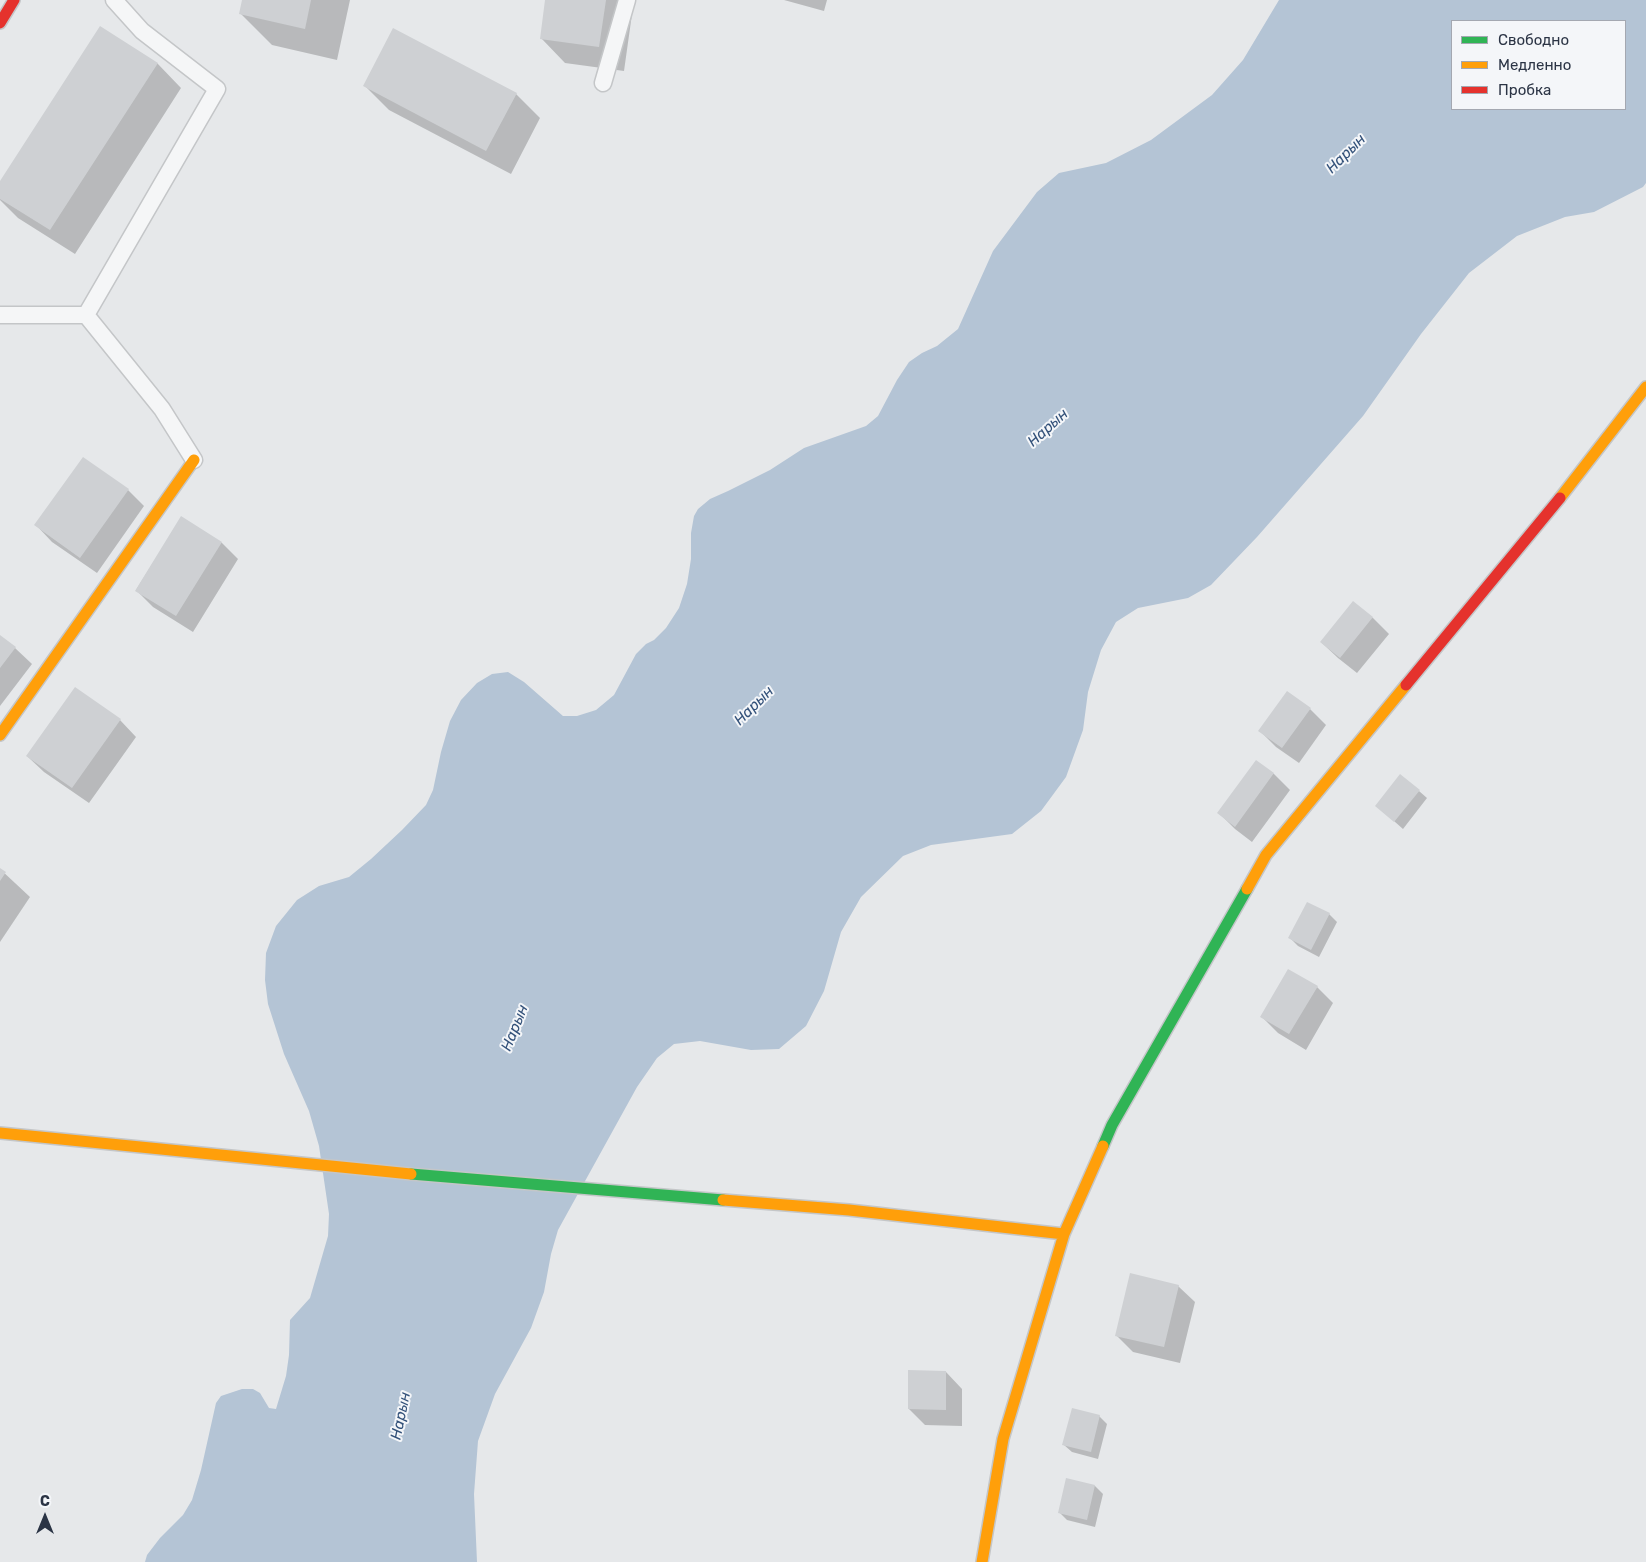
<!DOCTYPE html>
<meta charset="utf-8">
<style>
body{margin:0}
#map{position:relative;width:1646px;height:1562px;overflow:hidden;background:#e6e8ea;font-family:Rubik,sans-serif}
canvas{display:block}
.legend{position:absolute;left:1451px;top:20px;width:175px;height:90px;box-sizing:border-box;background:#f4f6f9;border:1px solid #a4a8b1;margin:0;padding:6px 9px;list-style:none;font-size:15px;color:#2b3445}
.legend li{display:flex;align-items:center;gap:10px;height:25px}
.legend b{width:25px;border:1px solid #a4a8b1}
.north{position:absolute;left:20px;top:1492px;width:50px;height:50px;-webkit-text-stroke:4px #f4f6f9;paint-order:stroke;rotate:0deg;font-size:14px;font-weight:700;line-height:20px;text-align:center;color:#2b3445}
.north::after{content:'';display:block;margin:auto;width:18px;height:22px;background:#2b3445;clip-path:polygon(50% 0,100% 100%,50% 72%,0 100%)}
</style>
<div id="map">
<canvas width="1646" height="1562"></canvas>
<ul class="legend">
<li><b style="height:6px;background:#30b455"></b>Свободно</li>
<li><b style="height:6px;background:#ff9f0a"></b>Медленно</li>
<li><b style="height:6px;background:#e5322d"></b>Пробка</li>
</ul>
<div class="north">С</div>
</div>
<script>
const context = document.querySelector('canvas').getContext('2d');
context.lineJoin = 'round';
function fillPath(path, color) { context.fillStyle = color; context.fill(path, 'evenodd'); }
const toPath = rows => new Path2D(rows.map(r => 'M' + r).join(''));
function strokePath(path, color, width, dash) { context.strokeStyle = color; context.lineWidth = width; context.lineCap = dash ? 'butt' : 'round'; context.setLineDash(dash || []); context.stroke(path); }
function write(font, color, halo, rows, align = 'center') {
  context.font = font + ' Rubik,sans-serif'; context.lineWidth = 4; context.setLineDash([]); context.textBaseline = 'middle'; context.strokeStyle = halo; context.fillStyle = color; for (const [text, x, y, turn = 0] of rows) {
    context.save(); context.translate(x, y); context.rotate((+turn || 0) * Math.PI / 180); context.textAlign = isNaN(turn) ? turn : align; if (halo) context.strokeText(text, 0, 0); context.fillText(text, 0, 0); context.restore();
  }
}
fillPath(toPath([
 [1279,0,1646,0,1646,183,1643,187,1594,212,1565,217,1517,236,1469,273,1421,334,1363,416,1257,537,1211,585,1188,598,1138,608,1116,622,1101,650,1088,692,1083,730,1066,777,1041,811,1012,834,931,845,903,856,861,897,841,932,824,991,806,1026,779,1049,751,1050,700,1041,674,1044,657,1058,637,1087,558,1230,551,1254,544,1292,531,1328,495,1394,478,1441,474,1494,477,1562,145,1562,147,1555,160,1538,183,1515,192,1500,201,1470,216,1403,221,1396,242,1389,253,1389,260,1393,269,1408,276,1409,286,1376,289,1355,290,1320,310,1298,328,1236,329,1214,319,1146,309,1111,284,1054,268,1004,265,980,266,953,276,926,297,900,319,886,349,877,371,859,402,830,426,805,433,790,441,752,450,721,461,700,477,683,492,674,508,672,524,682,563,716,577,716,596,710,614,695,636,654,646,644,654,640,666,628,679,608,687,584,691,559,691,533,694,516,698,509,710,499,728,491,770,470,804,448,866,426,878,416,897,380,909,362,922,353,937,346,958,329,993,251,1037,192,1059,173,1106,163,1151,140,1212,95,1243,60],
 [1452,21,1625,21,1625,109,1452,109]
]), '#b4c4d5');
fillPath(toPath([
 [243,0,350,0,337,60,272,45,240,13],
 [547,0,634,0,624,71,565,63,541,38],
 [784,0,827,0,824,11],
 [157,63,181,88,75,254,18,218,0,200,0,183],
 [365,86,516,94,540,118,511,174,389,110],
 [128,490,144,506,97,573,52,542,36,525],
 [181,518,222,543,238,559,193,632,153,607,136,590],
 [1353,603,1373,618,1389,634,1357,673,1338,658,1321,642],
 [0,637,15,648,32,664,0,706],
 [75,689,120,720,136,737,89,803,44,772,27,756],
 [1310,709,1326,725,1299,763,1276,747,1260,731],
 [1256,761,1274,774,1290,790,1252,842,1235,829,1219,813],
 [1419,791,1427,798,1403,829,1377,806],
 [0,869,30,897,0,942],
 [1329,914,1337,922,1319,957,1298,946,1290,938],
 [1317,987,1333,1003,1306,1050,1278,1033,1262,1017],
 [1178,1286,1195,1302,1180,1363,1133,1352,1116,1335],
 [946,1372,962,1389,962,1426,925,1425,909,1409],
 [1099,1416,1107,1424,1098,1459,1072,1452,1064,1445],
 [1067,1480,1095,1486,1103,1494,1095,1527,1067,1520,1059,1512]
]), '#0003');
fillPath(toPath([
 [242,0,311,0,305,29,239,14],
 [545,0,606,0,599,47,540,39],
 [100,26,158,63,50,230,0,199,0,181],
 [393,28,517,93,486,151,363,86],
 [83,457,129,489,80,558,34,525],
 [181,516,222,542,176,616,135,591],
 [1353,601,1373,617,1340,658,1320,642],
 [0,635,16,647,0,668],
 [75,687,121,719,72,788,26,756],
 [1287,691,1311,708,1282,748,1258,731],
 [1256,760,1274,773,1235,827,1217,813],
 [1400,774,1420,790,1394,822,1375,806],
 [0,868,6,872,0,881],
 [1307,902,1330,913,1311,950,1288,938],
 [1288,969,1318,986,1289,1034,1260,1017],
 [1130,1273,1179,1285,1164,1347,1115,1336],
 [908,1370,946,1371,946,1410,908,1409],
 [1072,1408,1100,1415,1091,1452,1062,1445],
 [1066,1478,1095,1485,1087,1520,1058,1513]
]), '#ced0d3');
const lane = toPath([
 [603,83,627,0],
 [0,315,86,315,217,89,142,31,114,0],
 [86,315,162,409,194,460]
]);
const fast = toPath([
 [1103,1146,1112,1125,1247,889],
 [411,1174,723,1200]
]);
const slow = toPath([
 [1560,498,1646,387],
 [0,735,194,460],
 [1247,889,1266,855,1406,685],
 [0,1133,411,1174],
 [723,1200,849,1210,1064,1234],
 [982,1562,1003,1439,1064,1234,1103,1146]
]);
const jam = toPath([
 [0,23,14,0],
 [1406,685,1560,498]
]);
strokePath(lane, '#c4c6c8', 19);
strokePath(fast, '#c4c6c8', 14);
strokePath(slow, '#c4c6c8', 14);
strokePath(jam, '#c4c6c8', 14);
strokePath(lane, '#f5f6f7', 16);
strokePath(fast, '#30b455', 11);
strokePath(slow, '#ff9f0a', 11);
strokePath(jam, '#e5322d', 11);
write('italic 15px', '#34527a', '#f4f6f9', [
 ["Нарын",1346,154,-45],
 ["Нарын",1048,428,-42],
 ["Нарын",754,706,-45],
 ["Нарын",515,1028,-68],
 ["Нарын",401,1416,-78]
]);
</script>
